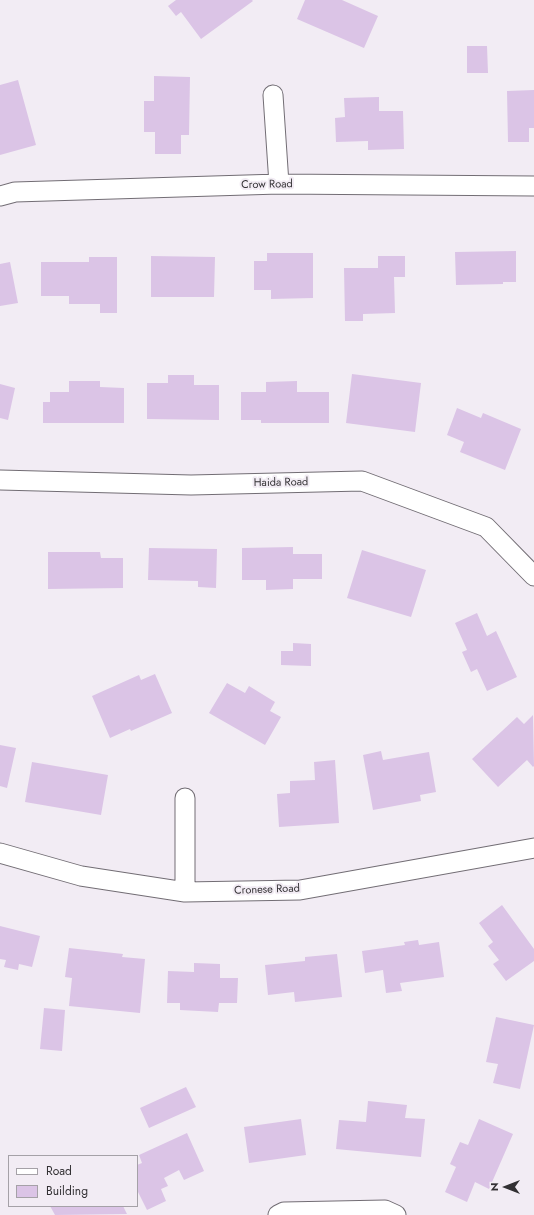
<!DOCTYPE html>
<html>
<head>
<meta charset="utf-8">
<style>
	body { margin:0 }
	#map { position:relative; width:534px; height:1215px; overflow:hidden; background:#f2ecf4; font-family:Jost,sans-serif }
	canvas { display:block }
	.legend { position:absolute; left:8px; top:1155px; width:130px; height:52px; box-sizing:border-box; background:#f2ecf4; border:1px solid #a5a1a7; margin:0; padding:5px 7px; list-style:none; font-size:12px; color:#323033 }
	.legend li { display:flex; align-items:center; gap:8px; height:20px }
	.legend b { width:20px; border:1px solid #a5a1a7 }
	.north { position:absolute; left:486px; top:1167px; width:40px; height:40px; -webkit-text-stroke:3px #f2ecf4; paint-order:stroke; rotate:270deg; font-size:11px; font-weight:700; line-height:16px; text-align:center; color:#323033 }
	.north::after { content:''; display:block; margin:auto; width:14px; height:18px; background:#323033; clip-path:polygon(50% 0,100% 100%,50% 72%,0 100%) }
</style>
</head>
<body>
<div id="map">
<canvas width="534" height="1215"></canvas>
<ul class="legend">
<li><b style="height:5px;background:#fff"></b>Road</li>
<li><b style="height:11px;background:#dbc4e6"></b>Building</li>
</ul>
<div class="north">N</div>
</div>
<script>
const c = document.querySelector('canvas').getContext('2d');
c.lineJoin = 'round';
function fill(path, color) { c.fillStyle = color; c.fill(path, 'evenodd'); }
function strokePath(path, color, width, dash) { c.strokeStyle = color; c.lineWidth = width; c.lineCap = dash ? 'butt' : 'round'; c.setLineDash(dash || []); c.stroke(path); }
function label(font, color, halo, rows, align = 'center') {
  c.font = font + ' Jost,sans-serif'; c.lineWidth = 4; c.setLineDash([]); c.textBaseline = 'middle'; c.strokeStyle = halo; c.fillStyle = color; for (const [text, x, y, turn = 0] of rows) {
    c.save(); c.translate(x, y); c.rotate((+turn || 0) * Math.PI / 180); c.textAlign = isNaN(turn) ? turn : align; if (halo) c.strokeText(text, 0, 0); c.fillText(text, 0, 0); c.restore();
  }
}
fill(new Path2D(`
	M176,0H252L253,1L201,39L181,12L176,16L168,6Z
	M305,0H342L378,16L364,48L297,19Z
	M467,46H487L488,73H467Z
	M154,76L190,77L189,135H181V154H155V132H144V101H154Z
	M18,80L36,145L0,155V85Z
	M534,90V128H529V142H508L507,91Z
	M379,97V111H403L404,149L368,150V141L336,142L335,118L345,117L344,98Z
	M516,251V282H503V284L456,285L455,252Z
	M267,253H313V298L271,299V290H254V261H267Z
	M151,256L215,257L214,297H151Z
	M378,256H405V277H394L395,313L363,314V321H345L344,268H378Z
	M89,257H117V313H100V304H69V296H41V262H89Z
	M10,262L18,303L0,306V264Z
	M352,374L421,383L415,432L346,423Z
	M168,375H194V385H219V420L147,419V383H168Z
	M69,381H100V387L124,388V423H43V402H50V392H69Z
	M297,381V392H329V423H261V420H241V392H266V382Z
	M0,384L15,388L8,420L0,418Z
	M457,408L481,418L483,413L521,429L505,470L460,452L464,442L447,435Z
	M293,547V554H322V579H293V589L266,590V580H242V548Z
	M149,548L217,549L216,588L198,587V581L148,580Z
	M362,550L426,570L411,617L347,598Z
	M48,552H100L101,558H123V588L48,589Z
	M477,613L487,636L496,631L517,677L487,691L477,669L471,672L462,652L467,650L455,623Z
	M293,643L311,644V666L281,665V651H293Z
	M155,674L172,713L131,731L130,729L110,738L92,696L139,675L141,680Z
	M227,683L245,693L249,686L275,702L270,711L281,717L265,745L209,713Z
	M533,715L534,766L533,767L527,760L498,787L472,759L517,717L524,724Z
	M0,745L16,748L7,788L0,786Z
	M381,751L383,760L429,752L436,792L420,795L421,801L373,810L363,755Z
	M335,760L339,823L279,827L277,794L290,793V781L315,780L314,762Z
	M32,762L108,775L101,815L25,802Z
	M502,905L534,949V961L506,981L493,964L499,960L488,946L493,942L479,923Z
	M0,926L40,936L32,967L19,964L18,970L4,967L6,960L0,959Z
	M418,940L419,945L439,942L444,977L400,983L402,991L386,993L383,970L365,973L362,951L405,945L404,942Z
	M69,948L123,954L122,957L145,959L140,1013L69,1006L72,978L65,977Z
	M337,954L342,997L295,1002L294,992L268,995L265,965L305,961V957Z
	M194,963L220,964V978H238L237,1003H219L218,1012L180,1010V1003H167L168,971L194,972Z
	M44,1008L65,1010L62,1051L40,1049Z
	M496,1017L534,1025L520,1089L493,1083L498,1064L486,1062Z
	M186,1087L196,1107L149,1128L140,1108Z
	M368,1101L407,1105L405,1118L425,1119L421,1157L336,1149L339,1120L366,1122Z
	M301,1119L306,1155L249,1163L244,1127Z
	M479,1119L513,1134L489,1189L475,1182L467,1202L445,1192L456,1167L450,1164L460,1142L468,1145Z
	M187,1133L204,1171L184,1180L179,1170L164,1178L168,1186L161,1189L166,1201L147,1210L137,1190V1165L142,1163L139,1155Z
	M50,1206H123L127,1214L55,1215Z`), '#dbc4e6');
const minor = new Path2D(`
	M273,95L279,184
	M0,196L15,192L279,184L534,186
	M0,480L191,485L362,481L486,527L534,576
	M0,853L81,876L185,892L300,890L534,848
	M185,892V798
	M278,1215L284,1212L385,1210L396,1215`);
strokePath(minor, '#726d74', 21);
strokePath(minor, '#fff', 19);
label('11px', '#323033', '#f2ecf4', [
	["Crow Road",267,185,-1],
	["Haida Road",281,483,-1],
	["Cronese Road",267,890,-2]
]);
</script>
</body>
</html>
